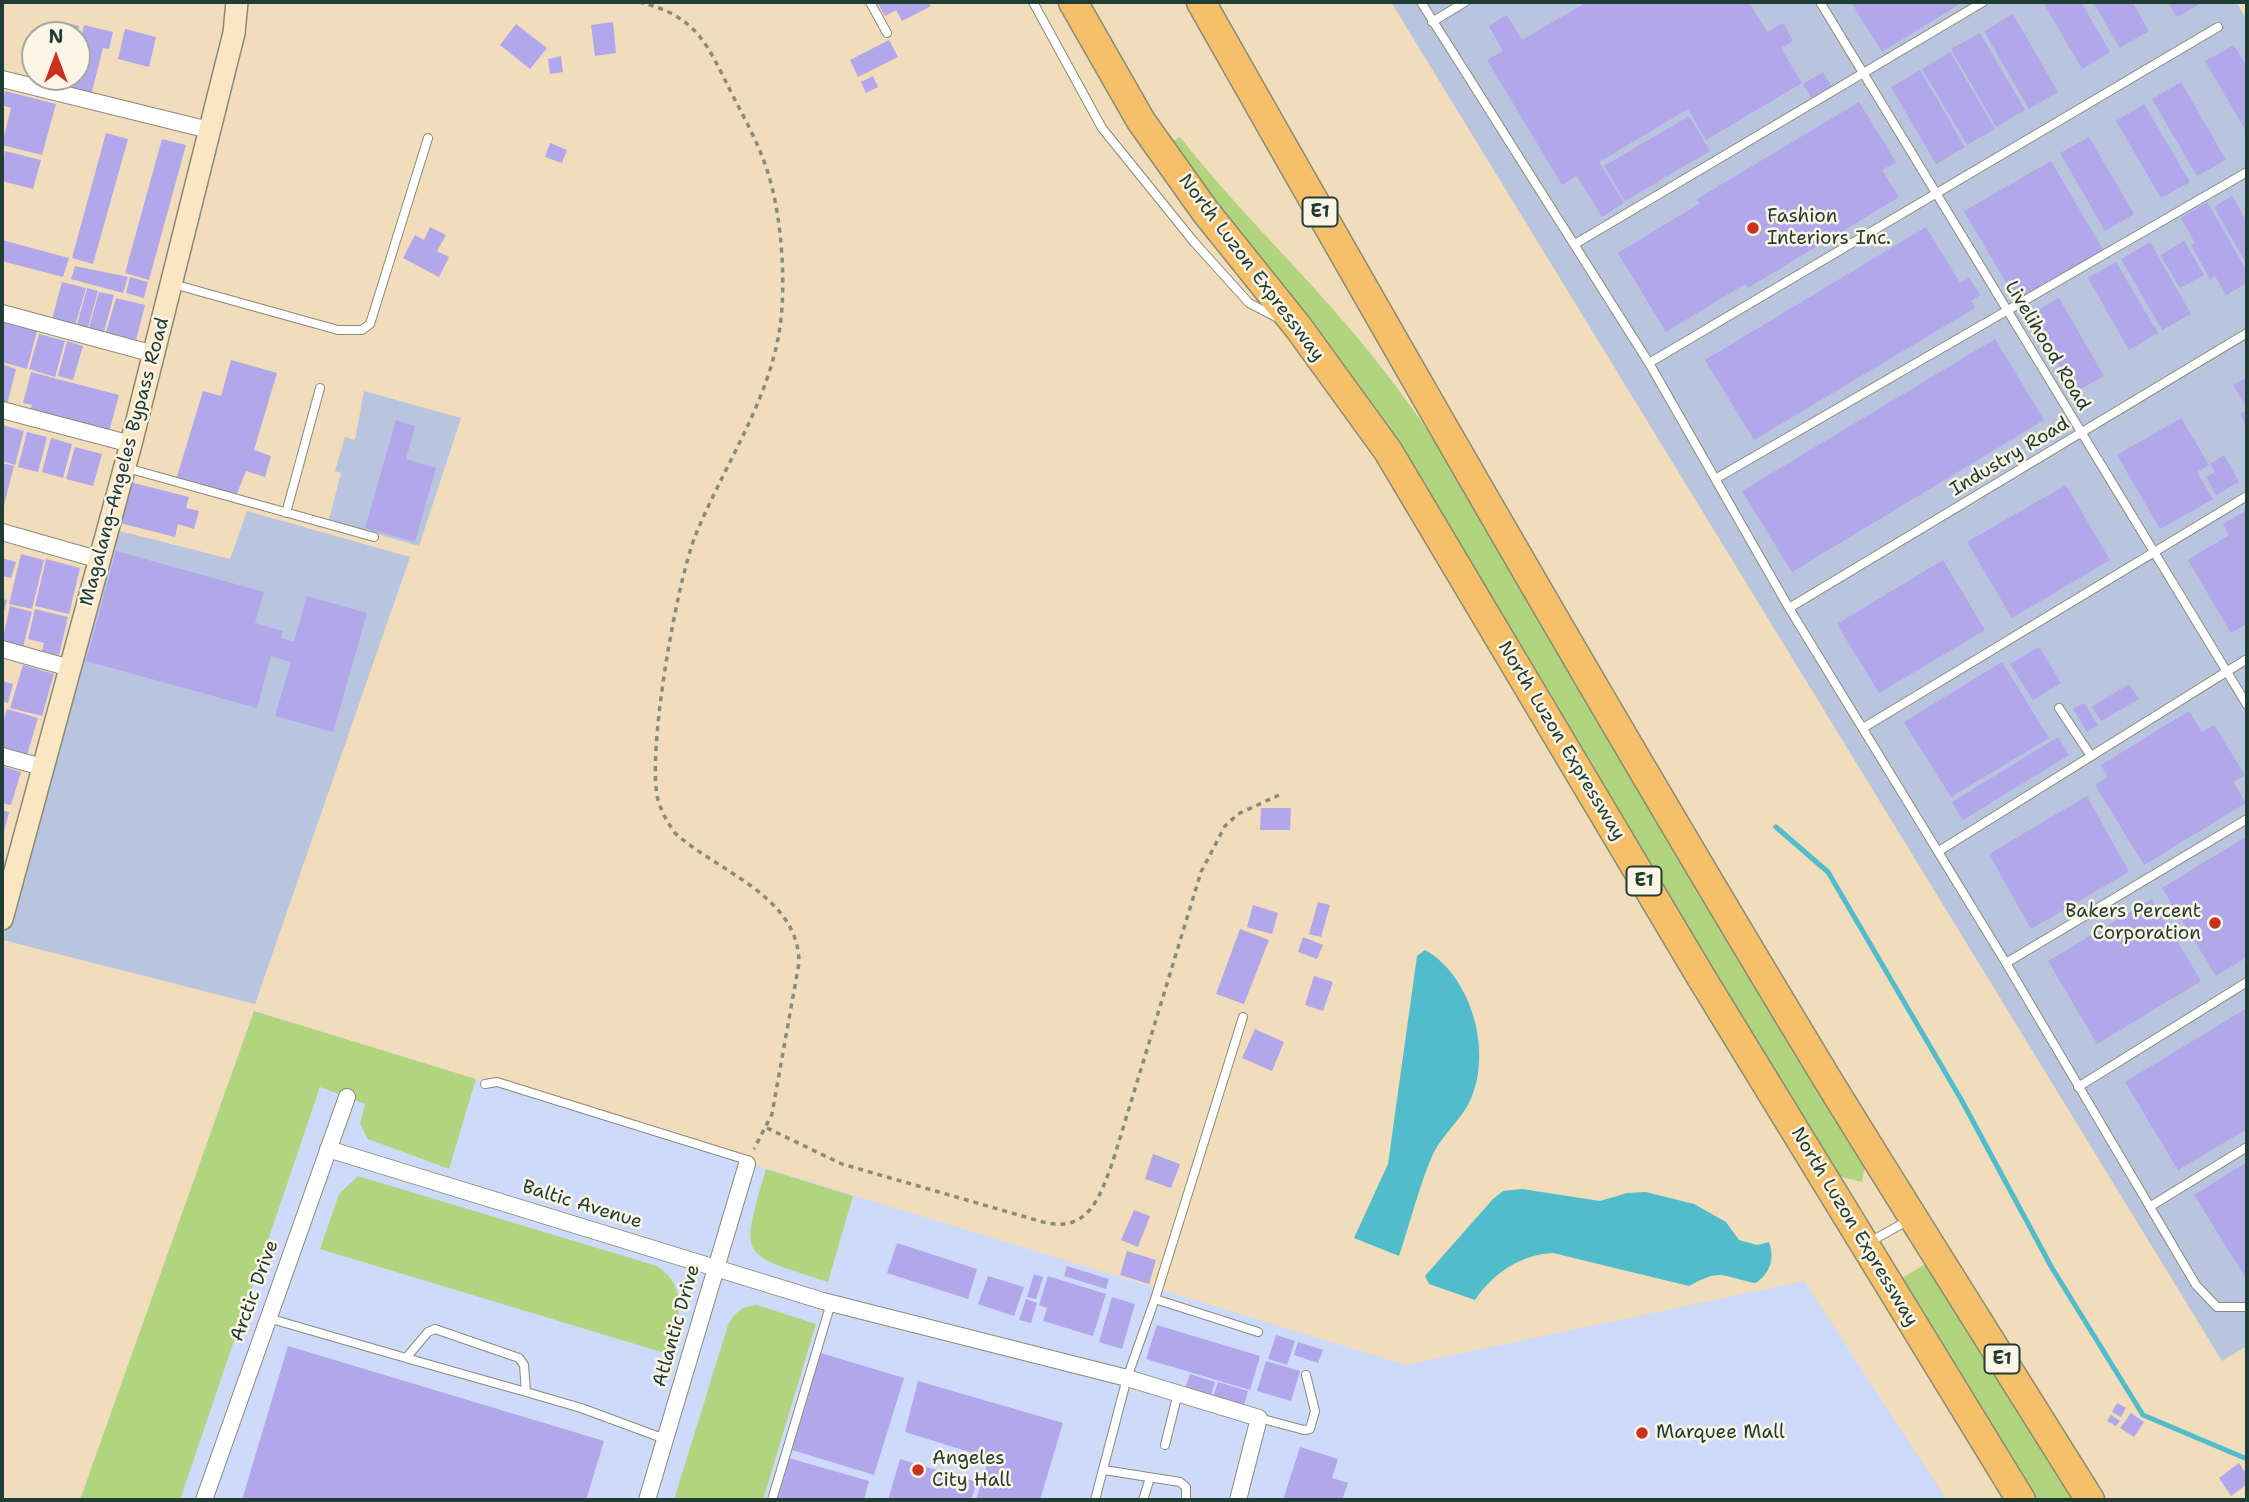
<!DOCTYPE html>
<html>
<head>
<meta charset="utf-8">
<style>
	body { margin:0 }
	#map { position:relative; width:2249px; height:1502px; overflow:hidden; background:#f1dcbb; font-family:"Shantell Sans",sans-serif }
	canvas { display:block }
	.frame { position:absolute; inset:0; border:4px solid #1f3d34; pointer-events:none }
	.north { position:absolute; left:21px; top:21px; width:70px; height:70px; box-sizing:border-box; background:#fcf5e5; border:2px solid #a4ab9e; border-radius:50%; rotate:0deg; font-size:19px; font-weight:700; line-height:28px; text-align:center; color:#1f3d34 }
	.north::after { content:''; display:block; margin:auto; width:24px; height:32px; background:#c8321e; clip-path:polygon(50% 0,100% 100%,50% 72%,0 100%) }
</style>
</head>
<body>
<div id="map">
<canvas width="2249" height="1502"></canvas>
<div class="frame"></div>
<div class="north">N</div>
</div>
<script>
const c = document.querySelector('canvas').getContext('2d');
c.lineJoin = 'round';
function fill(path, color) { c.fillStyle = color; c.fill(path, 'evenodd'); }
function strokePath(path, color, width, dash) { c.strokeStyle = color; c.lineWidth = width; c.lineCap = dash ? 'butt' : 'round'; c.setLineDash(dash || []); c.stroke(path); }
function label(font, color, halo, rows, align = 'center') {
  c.font = font + ' "Shantell Sans",sans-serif'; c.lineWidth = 5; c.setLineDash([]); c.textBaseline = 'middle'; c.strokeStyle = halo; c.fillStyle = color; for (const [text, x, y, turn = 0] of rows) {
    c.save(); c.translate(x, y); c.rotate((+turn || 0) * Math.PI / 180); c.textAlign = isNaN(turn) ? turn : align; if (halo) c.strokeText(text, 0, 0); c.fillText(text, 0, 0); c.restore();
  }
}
fill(new Path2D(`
	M254,1011L1406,1365L1804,1281L1947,1500H80Z`), '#cedafa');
fill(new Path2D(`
	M1391,2H2236L2247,20V1346L2222,1361Z
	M364,391L461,418L419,546L329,520L341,473L335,471L345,437L355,440Z
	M247,511L410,557L255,1004L3,940L116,530L230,559Z`), '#b9c4de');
fill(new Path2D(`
	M1180,137C1233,205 1295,264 1351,330C1386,371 1417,414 1447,459L1866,1159L1862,1182L1836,1176L1609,803L1168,144Z
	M254,1011L476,1079L449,1169L368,1139L360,1124L365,1104L320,1087L180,1500H80Z
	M766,1169L853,1196L828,1282C740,1253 739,1261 766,1169Z
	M358,1176L657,1266C691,1289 678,1321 668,1354L320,1249L339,1194Z
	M1926,1264L2077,1500H2038L1900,1279Z
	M757,1305L816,1324L763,1500H674L728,1325C735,1312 742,1306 757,1305Z`), '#b1d57f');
fill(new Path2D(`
	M1425,950C1472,976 1493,1053 1470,1101C1461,1120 1442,1135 1433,1154C1419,1186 1410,1223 1399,1256L1354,1238L1388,1164L1417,956Z
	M1522,1189L1600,1201L1627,1193L1646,1192L1694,1204L1726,1222L1739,1240L1757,1245L1769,1242C1775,1259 1770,1273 1756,1283C1721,1277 1723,1267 1689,1286L1553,1253C1522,1254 1493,1273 1475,1300L1429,1284L1425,1276L1493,1199L1503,1191Z`), '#51bdcc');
strokePath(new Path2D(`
	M1776,827L1828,872L1962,1101L2052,1268L2143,1415L2247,1459`), '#51bdcc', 5);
fill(new Path2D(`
	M877,2H928L931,6L902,21L896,10L885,16Z
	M1587,2H1749L1767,32L1783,23L1793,41L1781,48L1802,83L1706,140L1688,109L1599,162L1624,203L1602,217L1577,176L1562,185L1487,60L1503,51L1489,26L1507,15L1522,40Z
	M1851,2H1963L1882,52Z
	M2043,2H2081L2110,52L2082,69Z
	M2093,2H2132L2149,31L2120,48Z
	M2168,2H2203L2177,17Z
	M2013,14L2058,92L2029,109L1984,31Z
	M613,22L616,53L595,56L591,25Z
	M67,23L79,26L77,35H64Z
	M516,24L547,48L530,69L500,45Z
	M84,25L113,32L109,49L103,48L91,95L69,90L72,77H77V55Z
	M125,29L156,37L149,67L118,59Z
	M1980,33L2025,110L1996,127L1951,49Z
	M889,40L898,57L858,77L850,60Z
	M2234,45L2247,67V133L2205,61Z
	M1950,52L1995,129L1967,145L1922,69Z
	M561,56L563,72L550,74L548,59Z
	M1920,70L1965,147L1936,164L1891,87Z
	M1823,72L1831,86L1811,98L1803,84Z
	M873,76L878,87L866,93L861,82Z
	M2181,82L2226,160L2197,176L2152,99Z
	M5,91L56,104L42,155L2,145L11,108L2,105Z
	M1859,102L1896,162L1882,170L1899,197L1748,288L1745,284L1666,332L1618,253L1700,203L1697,199Z
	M2144,104L2190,182L2161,198L2116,121Z
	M1689,116L1710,151L1625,201L1604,166Z
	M106,133L128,139L93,264L72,258Z
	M2089,137L2134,214L2105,231L2060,153Z
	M162,139L186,145L149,280L125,273Z
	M550,143L567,150L562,163L545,157Z
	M5,151L41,160L33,189L2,181Z
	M2051,161L2105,253L2018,303L1964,211Z
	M2232,196L2247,222V265L2214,207Z
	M2207,202L2247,271V283L2226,295L2215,276L2210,279L2191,245L2195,243L2181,218Z
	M430,227L446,235L437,251L449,257L439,277L403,258L415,235L424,240Z
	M1926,227L1960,283L1969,278L1980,295L1971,301L1975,308L1754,440L1705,360Z
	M2,240L69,258L63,277L2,261Z
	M2184,241L2204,275L2180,288L2160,255Z
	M2150,242L2191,314L2162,330L2121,259Z
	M2116,262L2158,333L2129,350L2088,278Z
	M75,266L128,277L123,293L71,279Z
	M130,277L148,282L144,298L126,293Z
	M62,282L86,288L75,326L52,319Z
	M87,288L98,291L88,328L77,325Z
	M99,292L114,295L104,332L89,328Z
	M116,298L145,305L136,340L106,332Z
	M2059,298L2104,376L2075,392L2029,315Z
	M2,322L37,331L27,369L2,362Z
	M39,334L65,341L55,377L29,369Z
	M1995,339L2044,420L1792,572L1742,491Z
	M67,341L83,346L73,380L58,376Z
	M231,360L277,373L254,450L271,456L265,477L246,471L236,496L176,480L203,391L221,396Z
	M2,364L16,369L7,405L2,404Z
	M31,372L119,395L109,432L30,411L32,405L23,403Z
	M2247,377V409L2233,385Z
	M2247,410V426L2240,414Z
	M2181,418L2209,465L2197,472L2213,499L2160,529L2117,455Z
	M396,420L415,426L406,459L436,468L415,542L365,528Z
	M2,425L24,431L15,465L2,461Z
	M27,432L47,437L38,472L18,467Z
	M51,438L72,444L63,478L42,472Z
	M75,447L102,454L93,486L66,479Z
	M2224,455L2239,482L2216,495L2206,477L2215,472L2210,464Z
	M2,463L14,466L3,509H2Z
	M126,481L189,497L186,508L199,511L194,529L178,524L175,537L116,522Z
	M2066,485L2110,560L2012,618L1967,542Z
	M2247,510V624L2231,633L2188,560L2229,535L2223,524Z
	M116,551L264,592L255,623L283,631L281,638L294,642L307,596L367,613L333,732L275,716L291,662L271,656L257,708L86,661Z
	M21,554L44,560L32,609L9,604Z
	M2,558L16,562L11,578L2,576Z
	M46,559L80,568L69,614L35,606Z
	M1943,560L1985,630L1879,693L1837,624Z
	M2,599L7,600L3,615H2Z
	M10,606L32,612L23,647L2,642Z
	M35,609L68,617L59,655L42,651L44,643L28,639Z
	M2039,647L2061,683L2033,700L2010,664Z
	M2002,662L2049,738L1951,797L1904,722Z
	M23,665L54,674L42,716L10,708Z
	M2,681L13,684L8,703L2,701Z
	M2129,684L2139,699L2101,721L2092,707Z
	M2084,703L2098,725L2087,732L2073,709Z
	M7,709L38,718L27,755L2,747V725Z
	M2189,711L2202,732L2214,725L2245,775L2233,782L2246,803L2144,865L2095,785L2108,777L2101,765Z
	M2058,737L2069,755L1963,820L1952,802Z
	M2,766L21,772L11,805L2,803Z
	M2087,796L2129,872L2031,929L1989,854Z
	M1261,808H1291L1290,830H1260Z
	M2,810L9,812L3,835H2Z
	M2247,836V957L2216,976L2162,888Z
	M2152,899L2201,981L2097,1044L2048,961Z
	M1318,902L1330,905L1321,937L1309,934Z
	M1253,905L1278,913L1272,934L1247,927Z
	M1240,929L1269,940L1244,1004L1216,994Z
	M1303,937L1323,945L1317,959L1298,952Z
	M1314,976L1333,982L1323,1011L1305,1005Z
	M2247,1008V1129L2178,1170L2125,1082Z
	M1255,1029L1284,1042L1272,1071L1242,1058Z
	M1153,1154L1180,1164L1171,1188L1145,1179Z
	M2247,1162V1280L2194,1195Z
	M1134,1210L1150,1216L1138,1247L1121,1240Z
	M897,1243L977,1269L968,1299L887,1273Z
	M1127,1251L1156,1260L1149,1284L1120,1275Z
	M1067,1266L1109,1279L1106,1289L1064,1276Z
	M1034,1274L1043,1277L1036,1299L1027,1297Z
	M988,1276L1024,1287L1014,1316L978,1304Z
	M1048,1276L1106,1294L1093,1336L1043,1321L1047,1308L1039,1305Z
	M1112,1297L1135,1304L1122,1349L1099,1342Z
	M1026,1299L1037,1303L1031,1323L1019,1320Z
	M1157,1325L1260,1356L1250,1390L1146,1359Z
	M1276,1335L1295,1341L1287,1365L1268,1359Z
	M1298,1342L1323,1350L1318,1363L1294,1355Z
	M288,1346L604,1441L586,1500H242Z
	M821,1353L904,1378L874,1475L792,1450Z
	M1266,1361L1300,1371L1291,1401L1257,1391Z
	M1190,1374L1215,1382L1211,1396L1185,1389Z
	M918,1381L1063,1423L1040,1500H976L989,1458L905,1432Z
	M1218,1382L1248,1391L1244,1406L1213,1397Z
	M2117,1403L2126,1408L2121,1417L2112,1412Z
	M2131,1413L2144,1422L2134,1437L2120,1428Z
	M2111,1415L2120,1421L2116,1426L2107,1421Z
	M1300,1447L1338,1459L1332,1478L1348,1483L1342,1500H1283Z
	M789,1458L869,1481L864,1500H777Z
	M900,1459L977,1482L971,1500H888Z
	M2239,1463L2247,1475V1484L2231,1496L2219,1478Z`), '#b3a7ec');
const lane = new Path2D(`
	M870,2L887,33
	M1033,2L1102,128L1194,242L1249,303L1276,317
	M1421,2L1649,363L1789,608L2006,963L2196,1285L2217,1307H2247
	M1820,2L2247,705
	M1432,22L1465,2
	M1575,244L1983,2
	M173,284L338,330H362L370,324L428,138
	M1649,363L2218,27
	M127,468L374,537
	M1717,478L2247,172
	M286,513L320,388
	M1789,608L2247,333
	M2059,708L2091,756
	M1863,728L2247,496
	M1939,851L2247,659
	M2006,963L2247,819
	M485,1084L497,1082L747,1160
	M2078,1087L2247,982
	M2151,1206L2247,1147
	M1868,1243L1909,1220
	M1155,1299L1258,1332
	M268,1318L406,1358L428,1332L435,1329L519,1358L524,1365L526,1392L581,1408L665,1439
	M406,1358L526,1392
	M1259,1418L1304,1430L1310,1429L1315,1411L1306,1375
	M1165,1445L1178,1393
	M1104,1470L1180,1482L1186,1487V1500
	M772,1500L831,1303
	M1095,1500L1127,1378L1155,1299L1243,1017
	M1143,1500L1150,1478`);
const street = new Path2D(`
	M2,79L209,130
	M2,313L154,354
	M2,410L131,444
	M2,532L100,560
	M2,649L70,668
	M2,756L42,767
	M328,1149L823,1301L1127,1378L1259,1418L1238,1500
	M204,1500L347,1097
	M647,1500L747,1164`);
const secondary = new Path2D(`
	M2,919L131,444L234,33L237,2`);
const highway = new Path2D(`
	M1073,2L1141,121L1205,211L1298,327L1388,451L1701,977L2021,1500
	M1201,2C1405,362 1611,722 1826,1077C1913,1219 2002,1359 2090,1500`);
strokePath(lane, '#888c78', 10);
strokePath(street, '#888c78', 18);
strokePath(secondary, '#888c78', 24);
strokePath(highway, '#888c78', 31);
strokePath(new Path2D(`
	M639,2C699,16 708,47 734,98C746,121 759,145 767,170C782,214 787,288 779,333C767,404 723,468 696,534C677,580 646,754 658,800C662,813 668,823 675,833C718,872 799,896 799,963L772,1114L754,1149
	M767,1128L842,1164L1043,1222C1089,1234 1100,1196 1113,1161L1201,872L1225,826L1238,814L1279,795`), '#888c78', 3.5, [5, 5]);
strokePath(lane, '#fff', 8);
strokePath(street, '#fff', 16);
strokePath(secondary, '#fbe6c4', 21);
strokePath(highway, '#f6c06b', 28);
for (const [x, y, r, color] of [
	[1753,228,7,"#c8321e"],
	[2215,923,7,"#c8321e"],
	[1642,1433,7,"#c8321e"],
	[918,1470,7,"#c8321e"]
]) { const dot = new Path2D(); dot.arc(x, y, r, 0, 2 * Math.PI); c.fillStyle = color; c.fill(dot); strokePath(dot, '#fcf5e5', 2.5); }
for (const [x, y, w] of [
	[1320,212,35],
	[1644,881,35],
	[2002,1359,35]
]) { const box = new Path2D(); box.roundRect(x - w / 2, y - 14.5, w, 29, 5); c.fillStyle = '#fcf5e5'; c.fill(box); strokePath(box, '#1f3d34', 2); }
label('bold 18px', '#1f3d34', null, [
	["E1",1320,212],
	["E1",1644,881],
	["E1",2002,1359]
]);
label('19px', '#1f3d34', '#fcf5e5', [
	["Fashion",1767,217],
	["Interiors Inc.",1767,239],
	["Bakers Percent",2201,912,"right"],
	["Corporation",2201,934,"right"],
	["Marquee Mall",1656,1433],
	["Angeles",932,1459],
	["City Hall",932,1481]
], 'left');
label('19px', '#1f3d34', '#fcf5e5', [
	["North Luzon Expressway",1251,268,53],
	["Livelihood Road",2047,346,59],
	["Industry Road",2010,457,-31],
	["Magalang-Angeles Bypass Road",125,462,-75],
	["North Luzon Expressway",1561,741,59],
	["Baltic Avenue",582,1205,17],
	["North Luzon Expressway",1854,1227,59],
	["Arctic Drive",255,1291,-70],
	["Atlantic Drive",677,1326,-74]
]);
</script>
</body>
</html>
